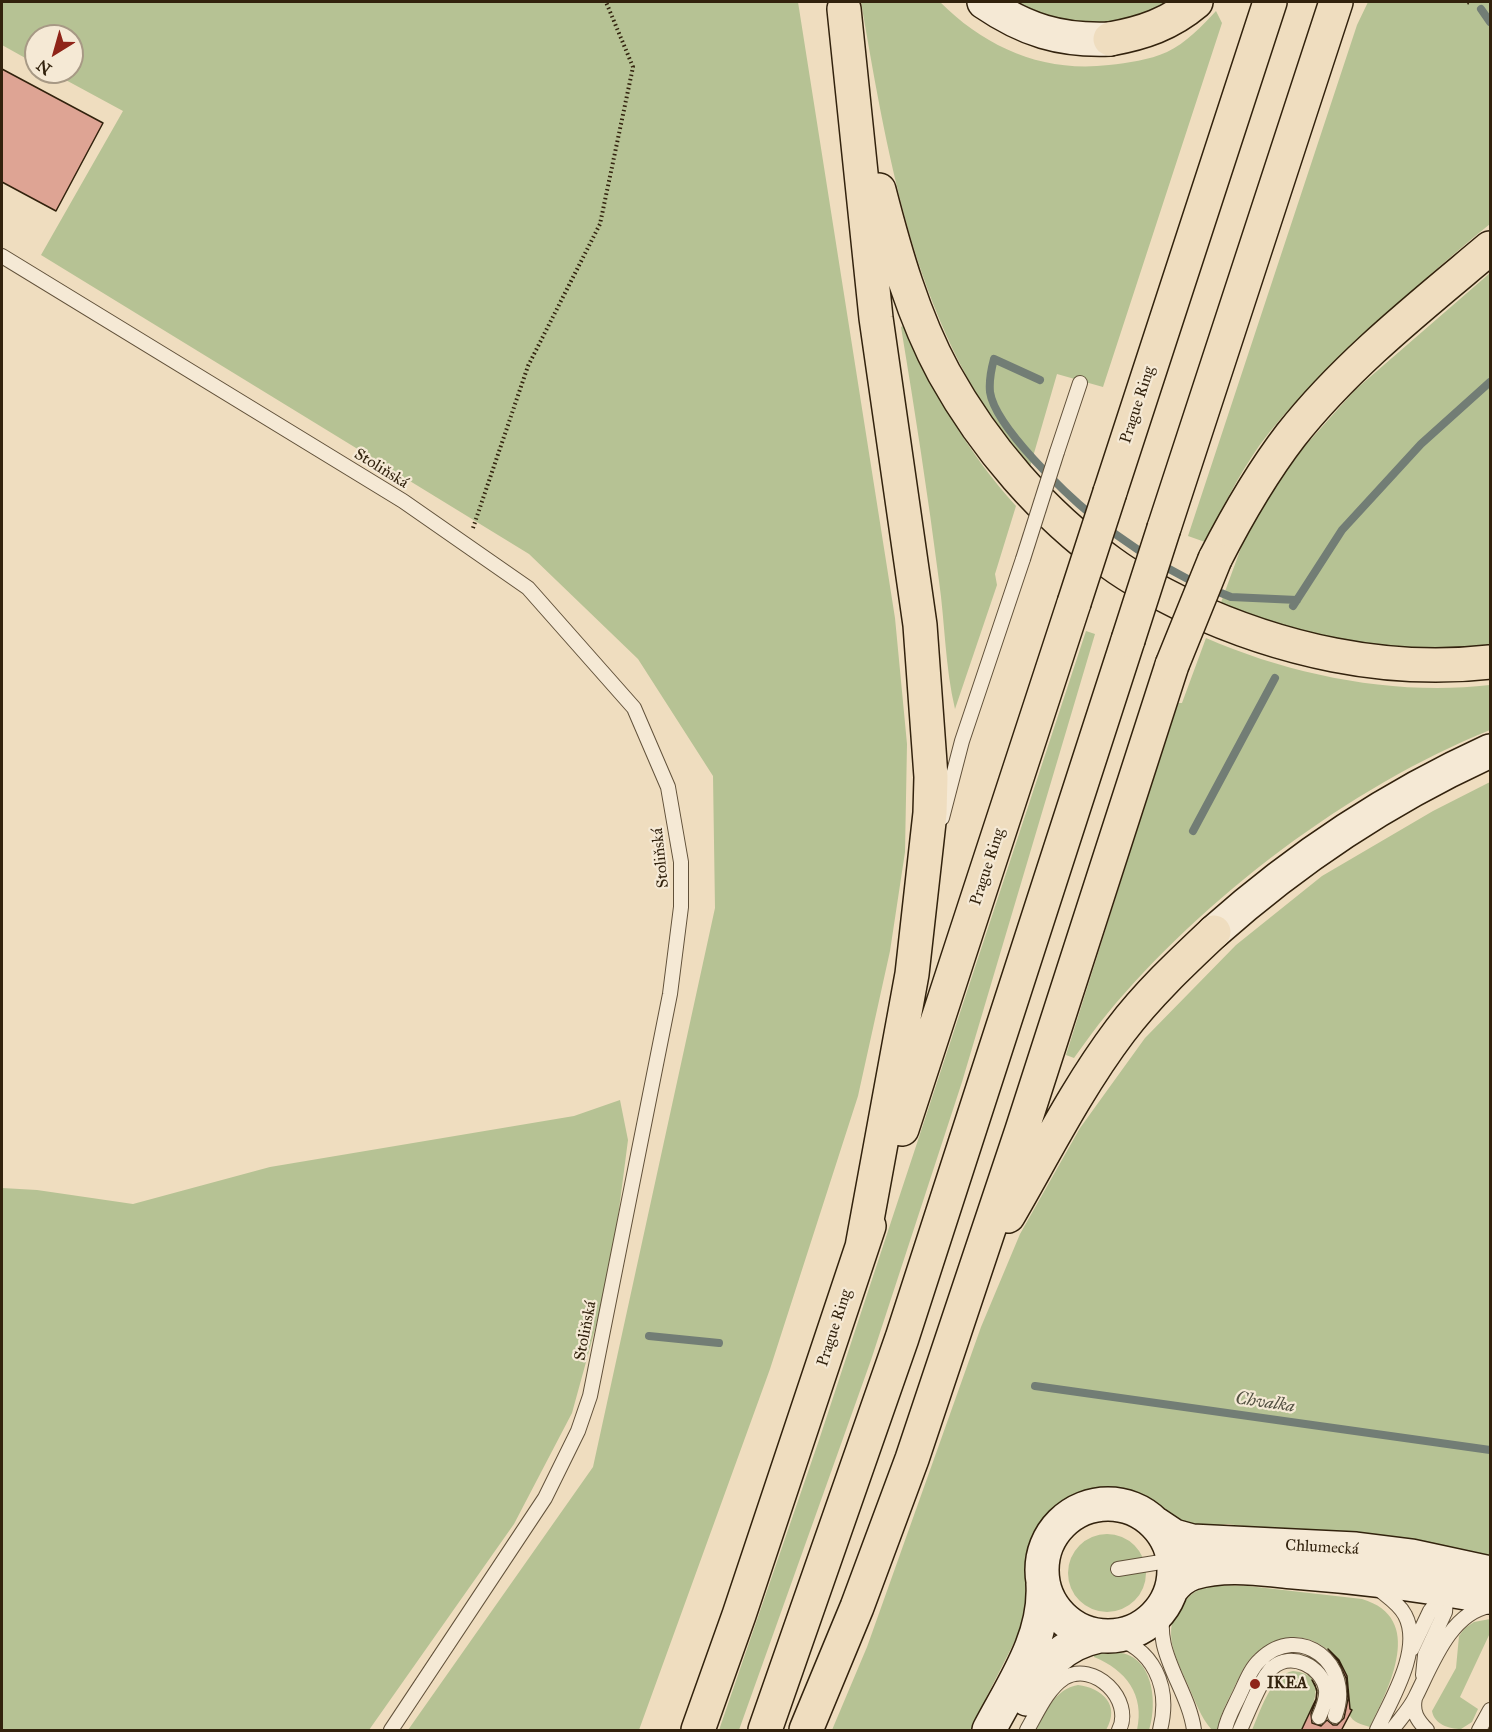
<!DOCTYPE html>
<html>
<head>
<meta charset="utf-8">
<style>
	body { margin:0 }
	#map { position:relative; width:1492px; height:1732px; overflow:hidden; background:#efddbf; font-family:"IM FELL Great Primer",serif }
	canvas { display:block }
	.frame { position:absolute; inset:0; border:3px solid #32220d; pointer-events:none }
	.north { position:absolute; left:24px; top:24px; width:60px; height:60px; box-sizing:border-box; background:#f5e9d5; border:2px solid #a79985; border-radius:50%; rotate:217deg; font-size:16px; font-weight:700; line-height:24px; text-align:center; color:#32220d }
	.north::after { content:''; display:block; margin:auto; width:21px; height:27px; background:#8f2418; clip-path:polygon(50% 0,100% 100%,50% 72%,0 100%) }
</style>
</head>
<body>
<div id="map">
<canvas width="1492" height="1732"></canvas>
<div class="frame"></div>
<div class="north">N</div>
</div>
<script>
const c = document.querySelector('canvas').getContext('2d');
c.lineJoin = 'round';
function fill(path, color) { c.fillStyle = color; c.fill(path, 'evenodd'); }
function strokePath(path, color, width, dash) { c.strokeStyle = color; c.lineWidth = width; c.lineCap = dash ? 'butt' : 'round'; c.setLineDash(dash || []); c.stroke(path); }
function label(font, color, halo, rows, align = 'center') {
  c.font = font + ' "IM FELL Great Primer",serif'; c.lineWidth = 4.5; c.setLineDash([]); c.textBaseline = 'middle'; c.strokeStyle = halo; c.fillStyle = color; for (const [text, x, y, turn = 0] of rows) {
    c.save(); c.translate(x, y); c.rotate((+turn || 0) * Math.PI / 180); c.textAlign = isNaN(turn) ? turn : align; if (halo) c.strokeText(text, 0, 0); c.fillText(text, 0, 0); c.restore();
  }
}
fill(new Path2D(`
	M2,2H798L895,618L907,744L905,852L890,951L858,1096L770,1369L639,1730H408L593,1467L715,908L713,776L638,659L529,554L41,255L123,111L51,72H72V36H36V64L2,45Z
	M861,2H940C986,48 1044,73 1109,65C1128,63 1149,60 1167,52C1186,43 1202,26 1216,11L1222,23L1103,387L1057,374L1030,467C917,339 889,164 861,2Z
	M1003,2H1175L1128,23L1066,25Z
	M1368,2H1490V224C1444,261 1400,302 1356,343C1322,375 1287,407 1259,446C1238,476 1222,509 1205,542L1188,536L1357,25Z
	M1490,273V645C1433,652 1369,650 1312,635C1281,628 1251,615 1220,605L1245,537L1281,478L1304,447L1355,390Z
	M903,326C934,392 967,452 1016,506L995,574L997,585L955,709C945,667 945,623 939,581C928,496 915,411 901,327Z
	M1086,631L1095,634L962,1082L871,1360L739,1730H719L819,1440Z
	M1206,638C1293,676 1396,696 1490,685V730C1349,787 1204,897 1107,1014C1095,1028 1085,1043 1074,1058L1066,1055L1177,703H1182Z
	M1490,782V1560L1228,1524C1215,1525 1199,1528 1187,1525C1168,1519 1156,1505 1139,1497C1093,1476 1039,1506 1028,1554C1022,1575 1031,1596 1027,1617L986,1698L973,1730H832L867,1647L981,1327L1020,1234L1080,1128L1145,1038L1236,945L1322,876L1433,811Z
	M620,1100L628,1140L611,1271L572,1413L514,1524L369,1730H2V1188L37,1190L133,1204L270,1167L574,1116Z
	M1068 1573a39 39 0 1 1 78 0a39 39 0 1 1-78 0Z
	M1213,1585L1248,1586L1362,1599C1426,1618 1389,1687 1370,1727C1361,1724 1353,1723 1349,1714L1352,1710L1349,1707C1356,1653 1299,1614 1256,1653C1244,1663 1239,1678 1232,1692C1226,1704 1219,1717 1218,1730H1212C1201,1718 1195,1701 1188,1685C1176,1658 1160,1630 1182,1604C1191,1593 1199,1588 1213,1585Z
	M1490,1619V1633L1460,1697L1478,1709L1472,1722L1461,1729C1449,1729 1434,1724 1432,1711L1456,1668L1459,1636L1465,1628L1474,1622Z
	M1106,1652C1116,1652 1125,1652 1134,1658C1155,1672 1156,1709 1149,1730H1137C1145,1695 1126,1670 1094,1657L1093,1653Z
	M1293,1671C1332,1675 1311,1710 1301,1730H1252C1260,1712 1271,1675 1293,1671Z
	M1078,1685C1102,1688 1121,1705 1106,1730H1036C1046,1711 1055,1689 1078,1685Z`), '#b6c294');
strokePath(new Path2D(`
	M1481,9L1490,22
	M1040,380L994,359C991,370 989,381 990,392C995,427 1067,495 1094,517
	M1108,529L1147,556
	M1160,564L1197,584
	M1211,589L1231,597L1297,600
	M1293,606L1342,530L1421,444L1490,382
	M1193,831L1275,678
	M649,1336L719,1343
	M1035,1386L1490,1450`), '#727d75', 8);
const building = new Path2D(`
	M2,69L103,123L56,211L2,182Z
	M1328,1649L1339,1660L1347,1676L1350,1709L1352,1710L1341,1731H1301L1316,1699L1317,1690L1312,1680L1315,1685L1317,1692V1693L1316,1701L1311,1714L1312,1723L1321,1726L1327,1720L1333,1725H1337L1344,1718L1348,1699L1346,1678L1338,1661Z`);
fill(building, '#dea494');
strokePath(building, '#32220d', 1.5);
const service = new Path2D(`
	M2,256L403,501L528,588L634,708L668,787L681,862V907L670,994L590,1396L578,1431L545,1498L391,1730
	M1057,452L1080,383
	M942,818L962,741L1023,559
	M1118,1569L1173,1560
	M1375,1586C1385,1595 1399,1603 1405,1615C1423,1649 1391,1700 1377,1730
	M1166,1603C1149,1649 1188,1686 1194,1730
	M1109,1636C1154,1647 1171,1687 1160,1730
	M1412,1649L1430,1611L1446,1590
	M1423,1675L1425,1655L1445,1612L1447,1588
	M1415,1698C1412,1712 1417,1720 1427,1730
	M1027,1730C1037,1713 1047,1689 1064,1678C1094,1660 1134,1700 1119,1730
	M1225,1730C1227,1718 1234,1707 1239,1696C1245,1684 1250,1669 1260,1660C1299,1621 1355,1664 1335,1716
	M1240,1730C1247,1715 1261,1678 1272,1668C1291,1651 1322,1666 1326,1690C1327,1699 1323,1708 1319,1717
	M1392,1730C1400,1719 1410,1709 1416,1696C1432,1664 1451,1612 1490,1606
	M1479,1730L1490,1710`);
const secondary = new Path2D(`
	M984,2C1025,30 1060,41 1110,39
	M1214,932C1297,858 1389,797 1490,751
	M1042 1570a66 66 0 1 1 132 0a66 66 0 1 1-132 0Z
	M1156,1524L1174,1536L1192,1541L1356,1549L1412,1556L1490,1573
	M1171,1590C1177,1582 1184,1576 1193,1573C1225,1563 1261,1569 1294,1572C1360,1577 1425,1585 1490,1597
	M1027,1699C1044,1666 1061,1644 1099,1636
	M989,1730C1013,1684 1046,1638 1043,1584`);
const motorway = new Path2D(`
	M844,9L876,318L920,625L931,777L930,813L912,974L862,1247
	M1110,39C1143,33 1170,24 1196,2
	M879,190C895,252 913,316 944,373C985,447 1043,514 1111,563C1134,580 1160,593 1186,606C1280,650 1386,674 1490,662
	M1110,492L1270,2
	M1164,528L1336,2
	M1215,559C1237,516 1261,474 1291,435C1347,364 1421,306 1490,248
	M902,1129L1074,603
	M1008,1216C1044,1154 1077,1088 1120,1031C1147,995 1181,963 1214,932
	M698,1730L739,1615L869,1226
	M765,1730L902,1338L1128,640
	M806,1730L857,1607L912,1459L1022,1130L1172,665`);
strokePath(service, '#61513a', 16);
strokePath(secondary, '#32220d', 36);
strokePath(motorway, '#32220d', 36);
strokePath(new Path2D(`
	M1467,3L1469,2
	M473,528L528,366L600,224L633,67L606,2`), '#32220d', 4, [1.5, 3]);
strokePath(service, '#f5e9d5', 14);
strokePath(secondary, '#f5e9d5', 33);
strokePath(motorway, '#efddbf', 33);
const serviceBridge = new Path2D(`
	M1023,559L1057,452`);
const motorwayBridge = new Path2D(`
	M1074,603L1110,492
	M1128,640L1164,528
	M1172,665L1215,559`);
strokePath(serviceBridge, '#61513a', 16, []);
strokePath(motorwayBridge, '#32220d', 36, []);
strokePath(serviceBridge, '#f5e9d5', 14);
strokePath(motorwayBridge, '#efddbf', 33);
for (const [x, y, r, color] of [
	[1255,1684,6,"#8f2418"]
]) { const dot = new Path2D(); dot.arc(x, y, r, 0, 2 * Math.PI); c.fillStyle = color; c.fill(dot); strokePath(dot, '#f5e9d5', 2); }
label('16px', '#32220d', '#f5e9d5', [
	["Prague Ring",1138,405,-72],
	["Stoliňská",381,469,32],
	["Stoliňská",661,858,-96],
	["Prague Ring",988,867,-72],
	["Prague Ring",835,1328,-72],
	["Stoliňská",586,1331,-79],
	["Chlumecká",1322,1548,3]
]);
label('bold 16px', '#32220d', '#f5e9d5', [
	["IKEA",1267,1684]
], 'left');
label('italic 18px', '#525041', '#f5e9d5', [
	["Chvalka",1265,1403,8]
]);
</script>
</body>
</html>
